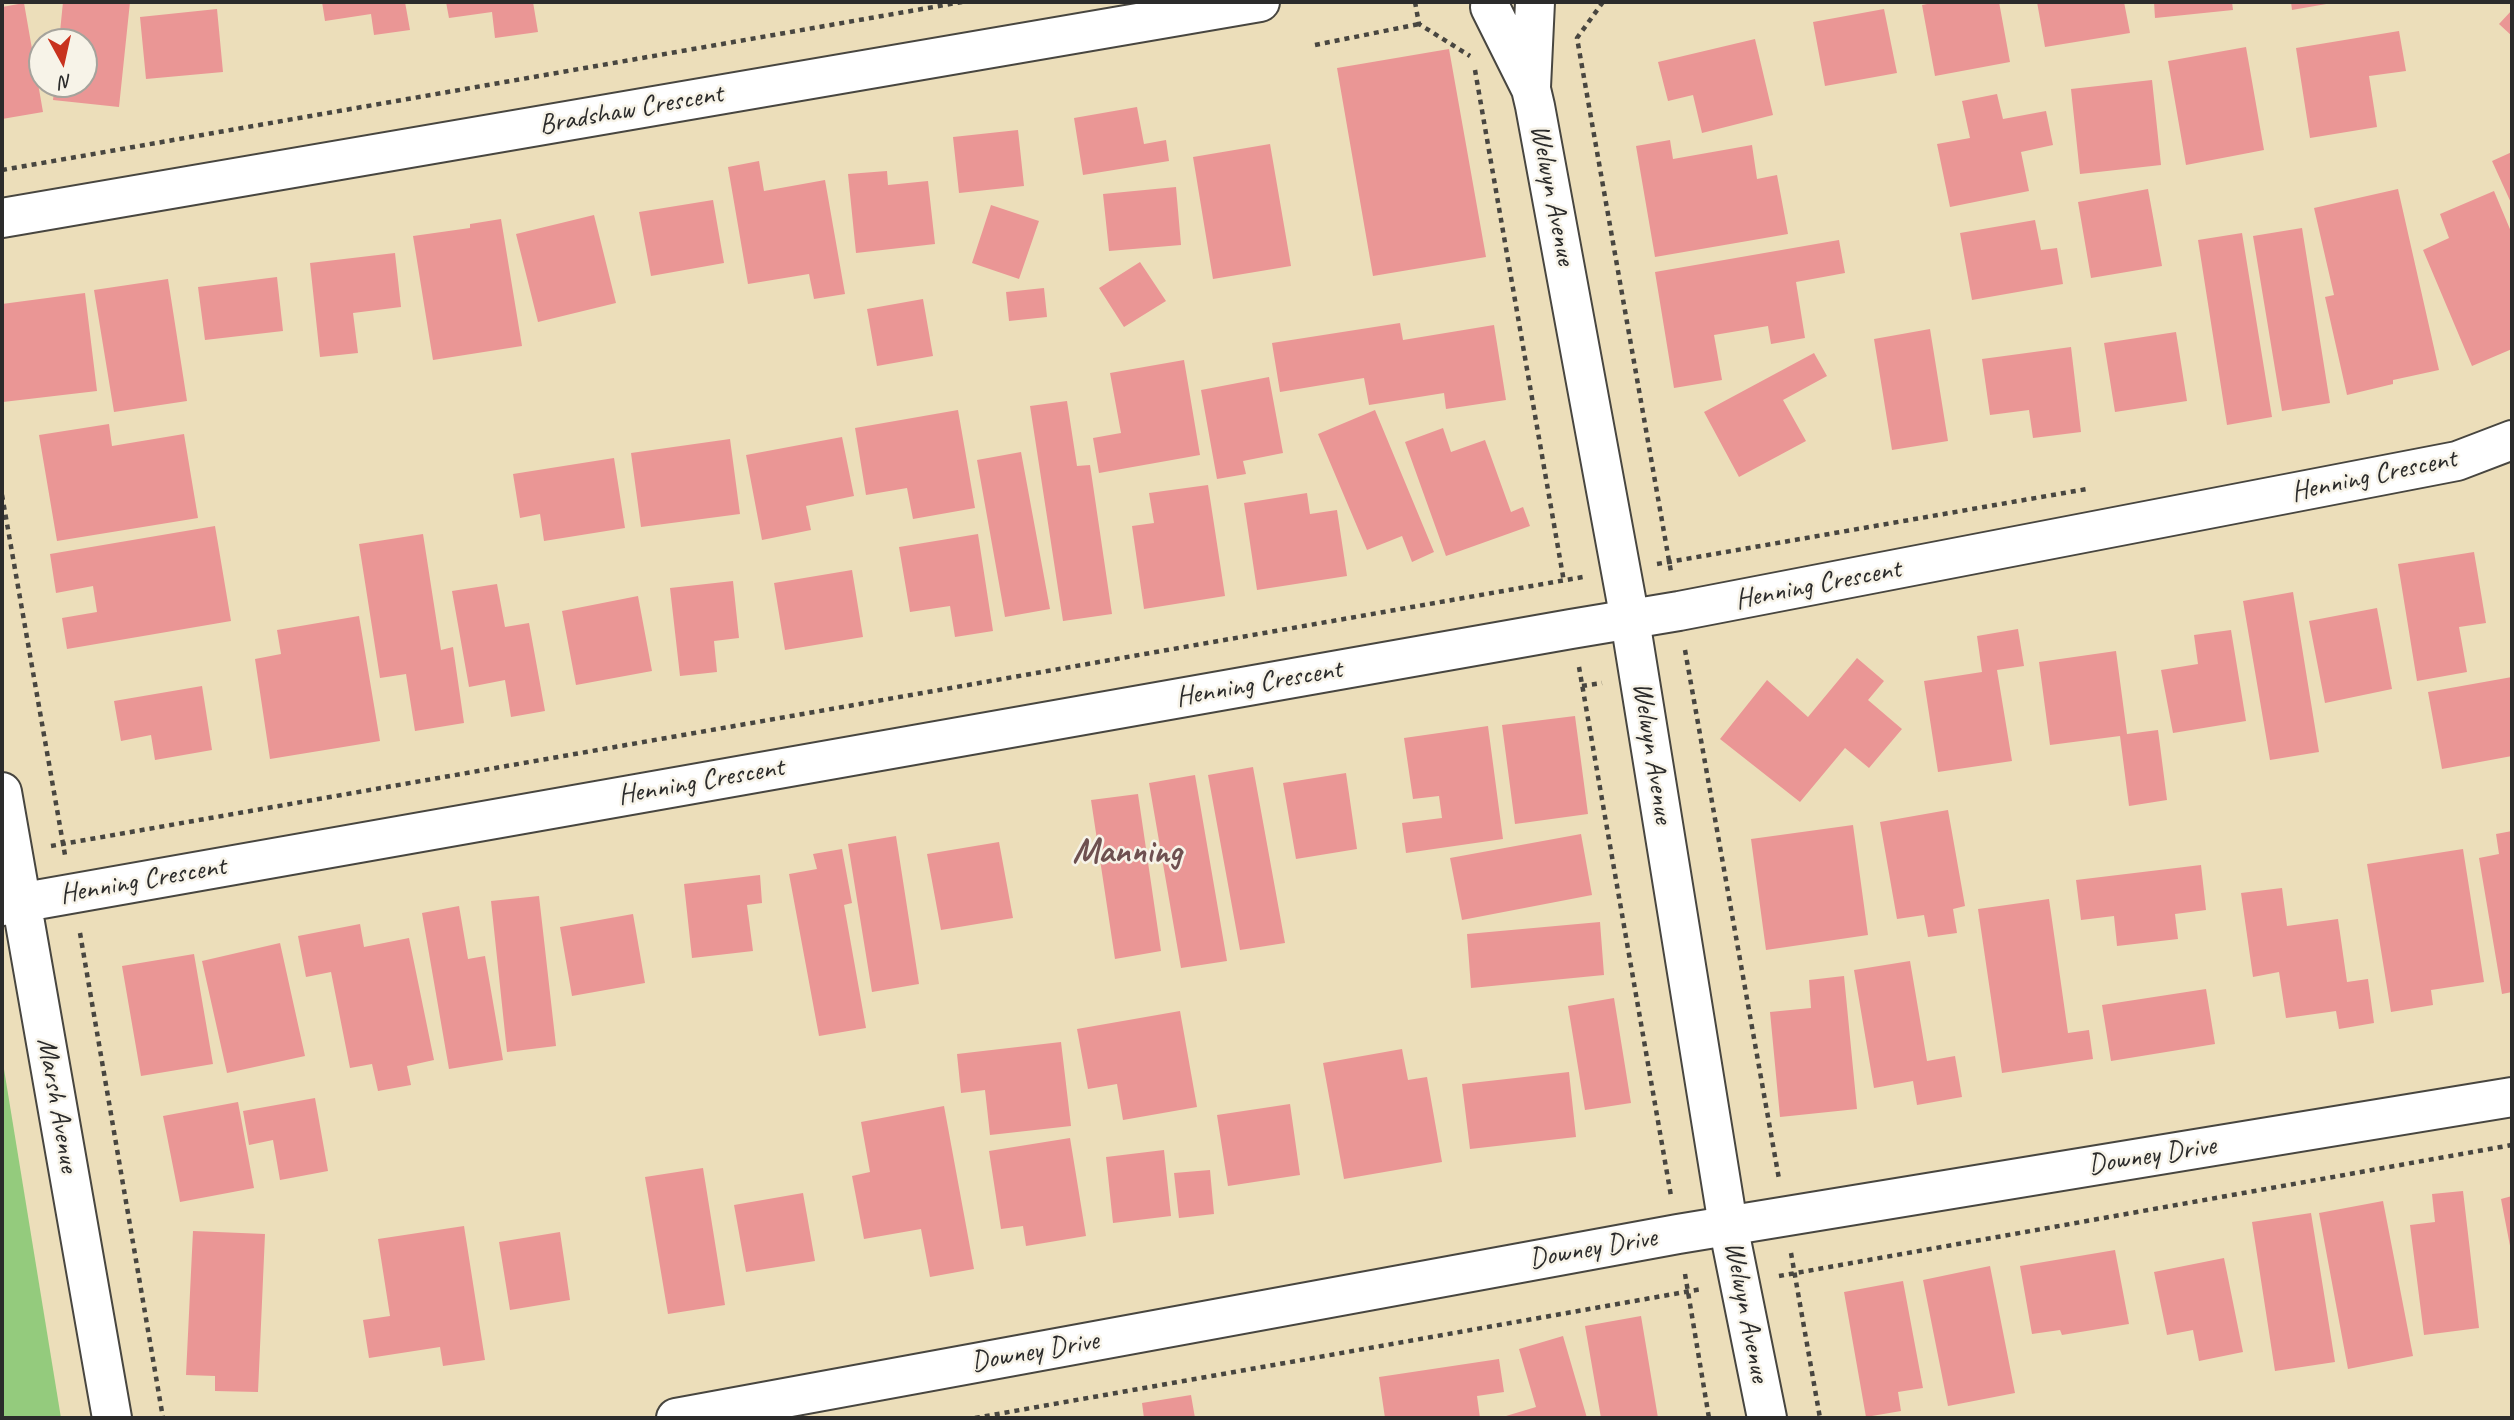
<!DOCTYPE html>
<html>
<head>
<meta charset="utf-8">
<style>
	body { margin:0 }
	#map { position:relative; width:2514px; height:1420px; overflow:hidden; background:#ecdeba; font-family:Caveat,sans-serif }
	canvas { display:block }
	.frame { position:absolute; inset:0; border:4px solid #2b2b2b; pointer-events:none }
	.north { position:absolute; left:28px; top:28px; width:70px; height:70px; box-sizing:border-box; background:#f7f3e8; border:2px solid #a5a39c; border-radius:50%; rotate:172deg; font-size:19px; font-weight:700; line-height:28px; text-align:center; color:#2b2b2b }
	.north::after { content:''; display:block; margin:auto; width:24px; height:32px; background:#c8321e; clip-path:polygon(50% 0,100% 100%,50% 72%,0 100%) }
</style>
</head>
<body>
<div id="map">
<canvas width="2514" height="1420"></canvas>
<div class="frame"></div>
<div class="north">N</div>
</div>
<script>
const c = document.querySelector('canvas').getContext('2d');
c.lineJoin = 'round';
function fill(path, color) { c.fillStyle = color; c.fill(path, 'evenodd'); }
function strokePath(path, color, width, dash) { c.strokeStyle = color; c.lineWidth = width; c.lineCap = dash ? 'butt' : 'round'; c.setLineDash(dash || []); c.stroke(path); }
function label(font, color, halo, rows, align = 'center') {
  c.font = font + ' Caveat,sans-serif'; c.lineWidth = 5; c.setLineDash([]); c.textBaseline = 'middle'; c.strokeStyle = halo; c.fillStyle = color; for (const [text, x, y, turn = 0] of rows) {
    c.save(); c.translate(x, y); c.rotate((+turn || 0) * Math.PI / 180); c.textAlign = isNaN(turn) ? turn : align; if (halo) c.strokeText(text, 0, 0); c.fillText(text, 0, 0); c.restore();
  }
}
fill(new Path2D(`
	M2,1057L61,1418H2Z`), '#94cb7d');
fill(new Path2D(`
	M63,2H130L119,107L53,100L55,84H84V42H59Z
	M322,2H405L410,30L374,35L371,14L325,21Z
	M446,2H533L538,32L495,38L492,12L449,18Z
	M1937,2H1999L2010,62L1935,76L1922,5Z
	M2037,2H2124L2130,33L2045,47Z
	M2154,2H2232L2233,10L2155,18Z
	M2291,2H2332V3L2292,10Z
	M24,3L43,112L2,119V7Z
	M217,9L223,72L146,79L140,17Z
	M1884,9L1897,73L1825,86L1813,22Z
	M2512,10V36L2499,24Z
	M2399,31L2406,71L2369,76L2377,127L2310,138L2296,48Z
	M1755,39L1773,115L1702,133L1693,95L1668,101L1658,62Z
	M2246,47L2264,150L2186,165L2168,61Z
	M1449,49L1486,257L1373,276L1337,68Z
	M2152,80L2161,165L2080,174L2071,89Z
	M1997,94L2003,119L2046,111L2053,145L2021,152L2029,191L1950,207L1937,144L1970,138L1962,101Z
	M1137,107L1144,144L1166,140L1169,161L1083,175L1074,118Z
	M1018,130L1024,186L959,193L953,137Z
	M1670,140L1673,159L1752,145L1757,179L1777,175L1788,234L1655,257L1636,146Z
	M1270,144L1291,266L1213,279L1193,157Z
	M2512,152V205L2492,161Z
	M759,161L764,191L825,180L845,294L814,299L809,274L748,284L728,167Z
	M887,171L888,185L928,181L935,244L856,253L848,174Z
	M1176,187L1181,245L1109,251L1103,194Z
	M2148,189L2162,266L2091,278L2078,202Z
	M2398,189L2439,370L2393,380V384L2347,395L2325,297L2334,295L2314,208Z
	M2494,191L2512,234V349L2472,366L2423,250L2449,238L2440,214Z
	M713,200L724,263L651,276L639,212Z
	M991,205L1039,221L1019,279L972,263Z
	M594,215L616,303L538,322L516,234Z
	M501,219L522,346L433,360L413,236L470,228V224Z
	M2035,220L2041,250L2057,248L2063,284L1972,300L1960,233Z
	M2302,228L2330,403L2282,411L2253,236Z
	M2242,233L2272,417L2227,425L2198,240Z
	M1839,240L1845,273L1796,282L1805,338L1771,344L1768,326L1714,335L1722,380L1674,388L1655,272Z
	M395,253L401,307L353,313L358,353L320,357L310,263Z
	M1140,262L1166,301L1124,327L1099,288Z
	M277,277L283,331L205,340L198,287Z
	M168,279L187,401L114,412L94,290Z
	M1044,288L1047,317L1009,321L1006,292Z
	M85,293L97,391L3,402L2,304Z
	M923,299L933,356L877,366L867,309Z
	M1400,323L1403,340L1494,325L1506,400L1446,409L1444,393L1369,405L1364,378L1280,392L1272,343Z
	M1930,329L1948,441L1892,450L1874,339Z
	M2176,332L2187,401L2115,412L2104,343Z
	M2071,347L2081,432L2033,438L2029,410L1990,415L1982,359Z
	M1814,353L1827,376L1783,400L1806,441L1739,477L1704,412Z
	M1184,360L1200,455L1099,473L1093,438L1121,433L1110,373Z
	M1269,377L1283,453L1243,461L1246,474L1217,479L1201,390Z
	M1067,401L1077,466L1090,465L1112,614L1063,621L1030,406Z
	M958,410L975,508L913,519L907,488L866,495L855,428Z
	M1375,410L1434,552L1412,562L1402,536L1367,550L1318,434Z
	M109,424L112,446L184,434L198,518L57,541L39,435Z
	M1443,428L1451,452L1485,440L1511,512L1523,507L1530,526L1446,556L1405,442Z
	M842,437L854,496L806,506L811,530L762,540L746,455Z
	M730,439L740,514L641,527L631,453Z
	M1021,452L1050,609L1005,617L977,460Z
	M614,458L625,528L544,541L540,514L520,518L513,474Z
	M1208,485L1225,596L1144,609L1132,526L1154,523L1149,493Z
	M1307,493L1310,514L1337,510L1347,576L1257,590L1244,503Z
	M215,526L231,621L67,649L62,618L97,612L93,586L56,593L50,554Z
	M423,534L441,650L453,647L464,723L415,731L406,674L380,678L359,544Z
	M978,534L993,631L955,637L950,606L910,612L899,547Z
	M2474,552L2486,623L2459,627L2467,672L2417,681L2398,564Z
	M852,570L863,637L785,650L774,583Z
	M733,581L739,638L714,641L717,672L680,676L670,588Z
	M497,584L505,627L529,623L545,711L511,717L505,680L469,687L452,591Z
	M2293,592L2319,752L2270,760L2243,601Z
	M638,596L652,671L576,685L562,611Z
	M2377,608L2392,689L2325,703L2309,621Z
	M359,616L380,741L270,759L255,659L281,654L277,630Z
	M2018,629L2024,666L1997,670L2012,761L1938,772L1924,681L1982,672L1977,636Z
	M2231,630L2246,721L2173,733L2161,670L2198,664L2194,635Z
	M2116,651L2127,734L2158,730L2167,800L2129,806L2120,736L2050,745L2039,662Z
	M1857,658L1884,681L1868,700L1902,729L1869,768L1845,748L1800,802L1720,739L1767,680L1808,717Z
	M2512,677V756L2442,769L2428,692Z
	M202,686L212,750L155,760L151,735L121,741L114,701Z
	M1575,716L1588,814L1515,824L1502,725Z
	M1488,726L1503,839L1406,853L1402,823L1442,818L1439,796L1413,799L1404,738Z
	M1253,767L1285,943L1240,950L1208,775Z
	M1346,773L1357,849L1296,859L1283,783Z
	M1195,775L1227,961L1181,968L1149,783Z
	M1138,794L1161,951L1115,959L1091,800Z
	M1948,810L1965,906L1953,909L1957,933L1928,937L1924,915L1897,919L1880,822Z
	M1853,825L1868,935L1766,950L1751,839Z
	M2512,831V992L2502,994L2479,858L2499,854L2496,834Z
	M1581,834L1592,895L1462,920L1450,858Z
	M896,836L919,984L872,992L848,844Z
	M999,842L1013,918L941,930L927,854Z
	M842,849L852,903L844,905L866,1028L819,1036L789,874L817,869L813,854Z
	M2463,849L2484,982L2431,990L2433,1005L2391,1012L2367,864Z
	M2201,865L2206,910L2175,914L2178,939L2117,946L2114,916L2081,920L2076,880Z
	M760,875L762,903L747,905L753,951L692,958L684,884Z
	M2282,888L2287,926L2338,919L2347,982L2368,979L2374,1023L2339,1029L2336,1011L2286,1018L2279,972L2253,977L2241,893Z
	M539,896L556,1046L507,1052L491,901Z
	M2049,899L2068,1033L2089,1030L2093,1059L2002,1073L1978,909Z
	M459,906L468,959L485,956L503,1060L449,1069L422,913Z
	M633,914L645,983L572,996L560,927Z
	M1600,922L1604,975L1471,988L1467,934Z
	M360,924L364,947L409,938L434,1060L407,1066L411,1085L378,1091L372,1064L350,1068L331,972L306,977L298,936Z
	M280,943L305,1056L227,1073L202,961Z
	M194,954L213,1064L141,1076L122,966Z
	M1910,961L1927,1061L1955,1056L1962,1097L1917,1105L1913,1081L1874,1088L1854,970Z
	M1844,976L1857,1109L1780,1117L1770,1012L1811,1008L1809,980Z
	M2206,989L2215,1044L2111,1061L2102,1005Z
	M1614,998L1631,1103L1585,1110L1568,1006Z
	M1180,1011L1197,1107L1123,1120L1117,1084L1088,1089L1077,1029Z
	M1061,1042L1071,1126L990,1135L985,1090L961,1093L957,1054Z
	M1402,1049L1408,1080L1427,1077L1442,1162L1344,1179L1323,1063Z
	M1569,1072L1576,1137L1470,1149L1462,1084Z
	M315,1098L328,1171L280,1180L273,1140L249,1145L243,1111Z
	M238,1102L254,1188L180,1202L163,1116Z
	M1290,1104L1300,1175L1228,1186L1217,1115Z
	M944,1106L974,1269L930,1277L921,1229L864,1239L852,1176L870,1172L861,1122Z
	M1070,1138L1086,1236L1026,1246L1023,1226L1001,1229L989,1151Z
	M1164,1150L1171,1216L1113,1223L1106,1157Z
	M703,1168L725,1305L668,1314L645,1177Z
	M1210,1170L1214,1214L1179,1218L1174,1173Z
	M2463,1191L2479,1328L2424,1335L2410,1225L2435,1222L2432,1194Z
	M803,1193L815,1261L746,1272L734,1205Z
	M2512,1196V1251H2511L2501,1199Z
	M2383,1201L2413,1356L2348,1369L2319,1213Z
	M2311,1213L2335,1362L2275,1371L2252,1222Z
	M464,1226L485,1360L443,1366L440,1347L369,1358L363,1320L390,1316L378,1239Z
	M193,1231L265,1234L258,1392L215,1391V1376L186,1375Z
	M560,1232L570,1300L510,1310L499,1242Z
	M2115,1250L2129,1324L2062,1335L2060,1330L2032,1334L2020,1266Z
	M2224,1258L2243,1352L2199,1361L2193,1330L2167,1335L2154,1272Z
	M1990,1266L2015,1393L1948,1406L1923,1280Z
	M1903,1281L1923,1388L1898,1392L1901,1411L1866,1417L1844,1292Z
	M1641,1316L1658,1418H1601L1585,1326Z
	M1563,1336L1587,1418H1507L1506,1416L1536,1407L1519,1349Z
	M1499,1359L1504,1392L1477,1396L1480,1418H1385L1379,1377Z
	M1191,1395L1195,1418H1144L1142,1403Z`), '#ea9695');
const minor = new Path2D(`
	M2,218L1260,2
	M2,792L112,1418
	M2,906L1571,629L1679,611L2457,461L2512,440
	M676,1418L1678,1234L2512,1097`);
const tertiary = new Path2D(`
	M1490,7L1531,89L1535,106L1630,620L1728,1225L1767,1418
	M1531,87L1535,2`);
strokePath(minor, '#484640', 42);
strokePath(tertiary, '#484640', 42);
strokePath(new Path2D(`
	M1415,2L1419,24L1470,56
	M1603,2L1577,38L1671,572
	M1315,45L1419,24
	M1475,70L1564,582
	M2,170L962,2
	M2,495L65,855
	M1657,564L2087,489
	M1685,650L1779,1179
	M1579,667L1671,1196
	M1582,686L1602,683
	M51,846L1583,577
	M80,933L163,1418
	M1791,1253L1820,1418
	M1685,1274L1709,1418
	M1779,1276L2512,1145
	M975,1418L1702,1289`), '#484640', 4.5, [5, 5]);
strokePath(minor, '#fff', 38);
strokePath(tertiary, '#fff', 38);
label('28px', '#2b2b2b', '#f7f3e8', [
	["Bradshaw Crescent",631,110,-10],
	["Welwyn Avenue",1552,195,79],
	["Henning Crescent",2374,476,-12],
	["Henning Crescent",1818,585,-11],
	["Henning Crescent",1259,684,-10],
	["Welwyn Avenue",1652,753,81],
	["Henning Crescent",701,782,-10],
	["Henning Crescent",143,881,-10],
	["Marsh Avenue",57,1105,80],
	["Downey Drive",2152,1156,-9],
	["Downey Drive",1593,1249,-10],
	["Welwyn Avenue",1746,1312,79],
	["Downey Drive",1035,1352,-10]
]);
label('bold 35px', '#6e5050', '#f7f3e8', [
	["Manning",1127,853]
]);
</script>
</body>
</html>
